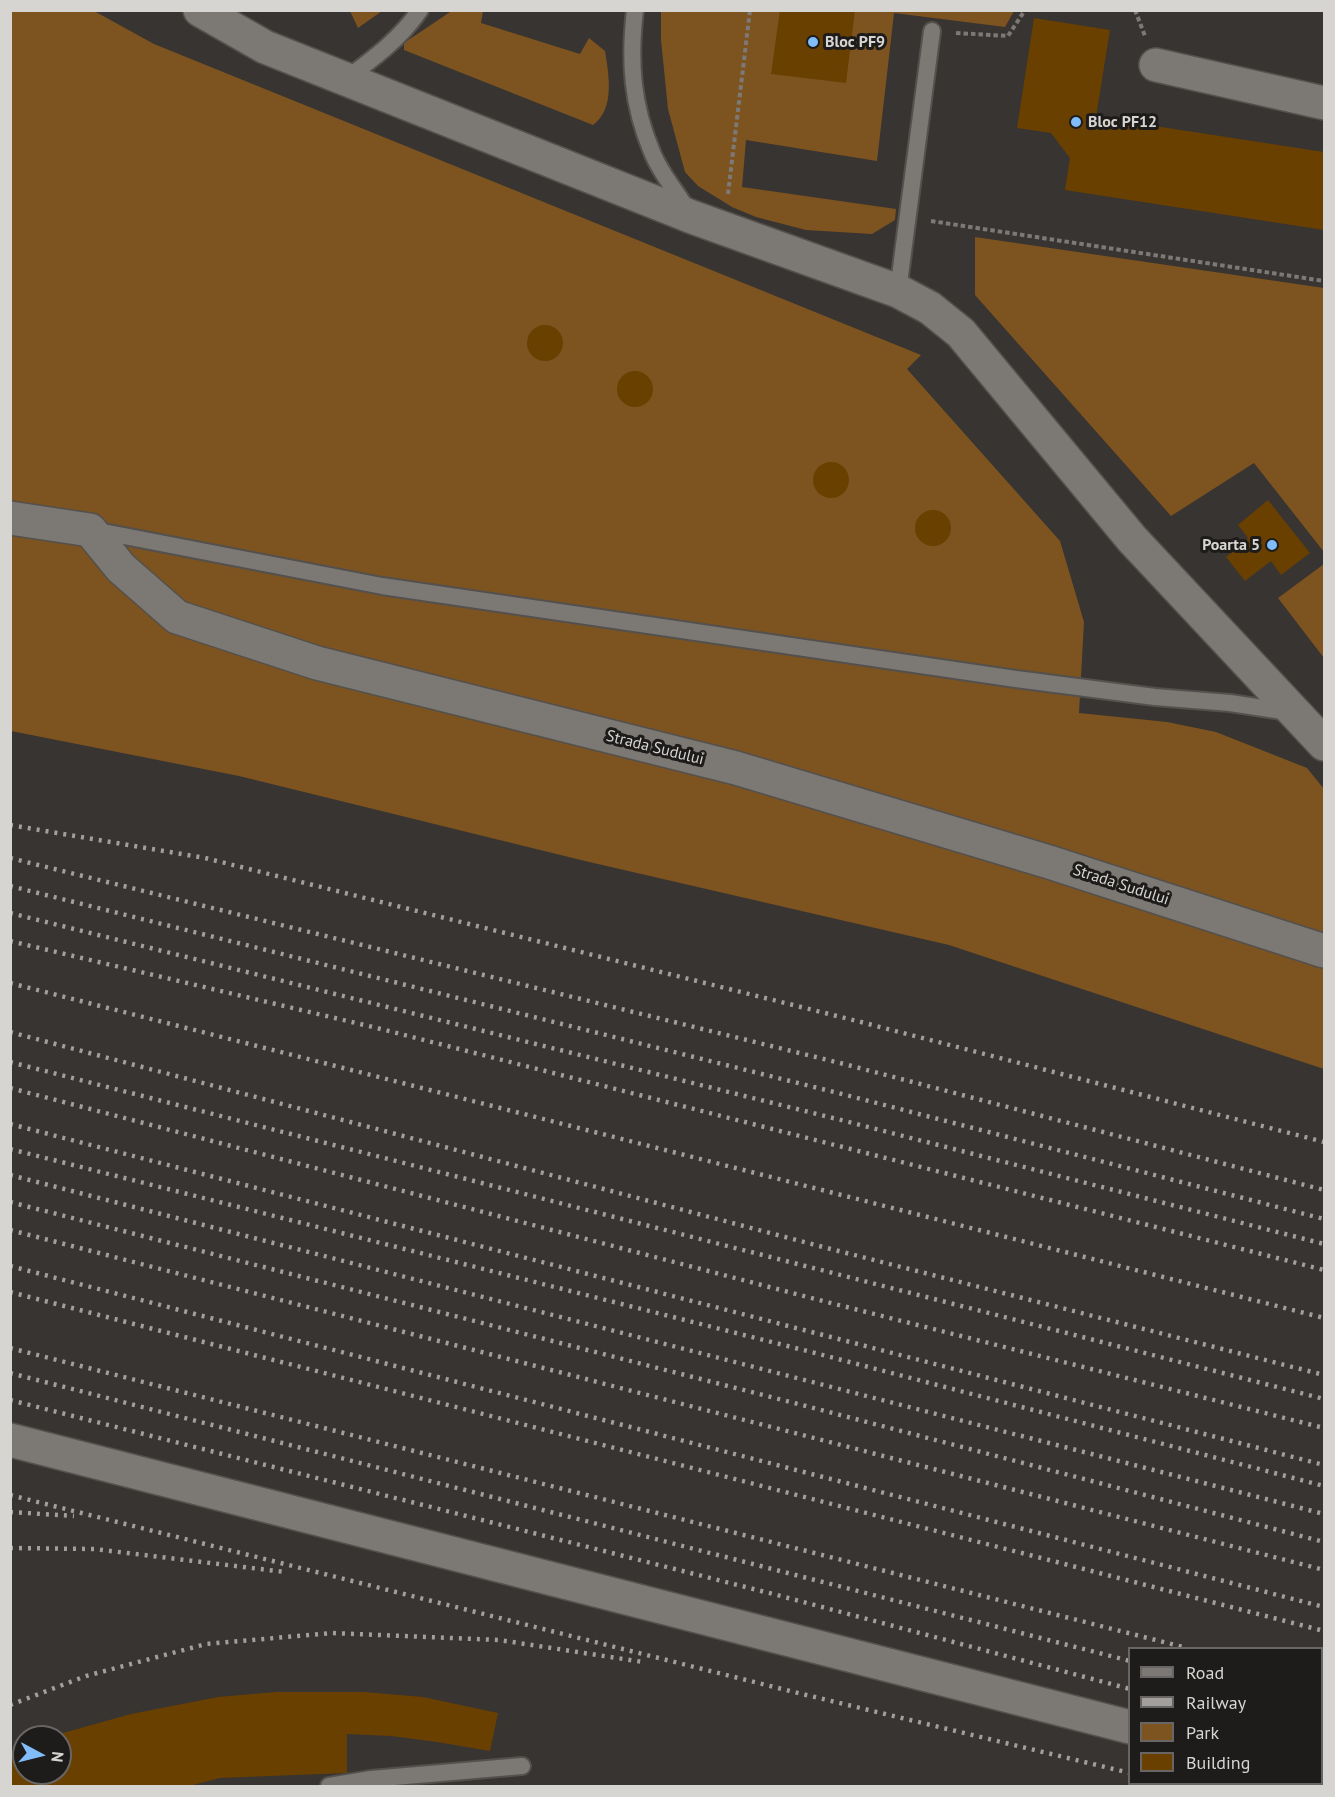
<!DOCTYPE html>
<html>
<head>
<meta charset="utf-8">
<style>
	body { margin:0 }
	#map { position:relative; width:1335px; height:1797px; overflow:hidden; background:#383431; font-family:"PT Sans",sans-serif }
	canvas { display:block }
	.frame { position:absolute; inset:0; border:12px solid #d7d5d2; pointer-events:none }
	.legend { position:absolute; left:1128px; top:1647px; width:195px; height:138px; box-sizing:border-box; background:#1e1c1b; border:2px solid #686664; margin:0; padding:8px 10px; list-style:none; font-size:18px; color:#d7d5d2 }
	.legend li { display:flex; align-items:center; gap:12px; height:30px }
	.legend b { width:30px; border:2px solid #686664 }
	.north { position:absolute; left:12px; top:1725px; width:60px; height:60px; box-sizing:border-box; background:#1e1c1b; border:2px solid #686664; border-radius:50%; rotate:97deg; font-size:16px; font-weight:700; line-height:24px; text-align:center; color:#d7d5d2 }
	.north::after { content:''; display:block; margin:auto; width:21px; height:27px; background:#80bdfa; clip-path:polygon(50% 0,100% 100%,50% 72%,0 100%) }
</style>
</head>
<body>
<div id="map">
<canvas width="1335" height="1797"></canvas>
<div class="frame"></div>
<ul class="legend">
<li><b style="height:8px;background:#7c7874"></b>Road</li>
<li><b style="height:8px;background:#a29f9c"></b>Railway</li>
<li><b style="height:16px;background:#7d5420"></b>Park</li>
<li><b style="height:16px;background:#694000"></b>Building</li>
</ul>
<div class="north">N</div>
</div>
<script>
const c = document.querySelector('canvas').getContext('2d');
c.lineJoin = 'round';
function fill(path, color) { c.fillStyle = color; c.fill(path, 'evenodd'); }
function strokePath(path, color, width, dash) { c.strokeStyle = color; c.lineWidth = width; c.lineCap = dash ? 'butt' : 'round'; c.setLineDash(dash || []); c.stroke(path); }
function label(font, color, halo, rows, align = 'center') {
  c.font = font + ' "PT Sans",sans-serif'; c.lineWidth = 6; c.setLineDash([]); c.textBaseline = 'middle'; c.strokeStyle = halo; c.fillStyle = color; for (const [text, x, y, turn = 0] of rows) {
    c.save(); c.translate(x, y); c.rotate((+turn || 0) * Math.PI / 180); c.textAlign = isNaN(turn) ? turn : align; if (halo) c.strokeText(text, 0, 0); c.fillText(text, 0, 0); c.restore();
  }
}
fill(new Path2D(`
	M453,10L483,11L481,23L580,54L589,38L605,51C609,76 615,109 593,125L404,50V43Z
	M10,11H94L154,44L921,355L907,369L1060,541L1084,622L1079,713L1167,722L1216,732L1307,768L1324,789V1069L949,945L585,861L239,776L11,731Z
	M350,11V10L382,11L358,28Z
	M661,11H1014L1005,27L894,13L877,161L746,140L742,187L896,209L895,220L872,234L806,230L756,217L732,207L698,186L685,172L668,109L661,40Z
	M975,237L1324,288V552L1254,463L1171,516L975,295Z
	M1324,564V658L1278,598Z`), '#7d5420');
fill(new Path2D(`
	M780,10H855L846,83L771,74Z
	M1034,18L1110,30L1096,117L1324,152V230L1065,190L1070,158L1051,133L1017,128Z
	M527 343a18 18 0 1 1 36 0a18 18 0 1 1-36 0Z
	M617 389a18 18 0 1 1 36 0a18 18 0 1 1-36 0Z
	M813 480a18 18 0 1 1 36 0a18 18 0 1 1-36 0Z
	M1268,500L1310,553L1281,575L1271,561L1245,581L1226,557L1248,538L1238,525Z
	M915 528a18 18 0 1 1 36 0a18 18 0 1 1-36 0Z
	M276,1692H364L423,1697L498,1713L490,1751L437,1742L391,1736L347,1734V1773L220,1778L189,1786H10V1753L24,1748V1773H60V1737H54L63,1733L131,1714L218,1697Z`), '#694000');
const lane = new Path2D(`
	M635,10C629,61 632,105 652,152C660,173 677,192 688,211
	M346,79C374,58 400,39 420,10
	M898,291L932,31
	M93,530L382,586L1016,679L1155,697L1230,703L1289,712
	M329,1786L371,1779L522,1766`);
const street = new Path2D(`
	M200,10L265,47L692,217L898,291L930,308L961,333L1132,539L1324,744
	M1156,65L1324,103
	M10,518L90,530L121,568L177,617L317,663L736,768L1049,862L1324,951
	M10,1440L1130,1727
	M1322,1776H1324`);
strokePath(lane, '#53504d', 20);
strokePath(street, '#53504d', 36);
strokePath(new Path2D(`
	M1135,10L1145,36
	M956,33L1008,36L1025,10
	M728,194L750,10
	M931,221L1324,281`), '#7c7976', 4, [4.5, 3]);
strokePath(lane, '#7c7874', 16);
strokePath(street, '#7c7874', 33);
strokePath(new Path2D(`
	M10,825L205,858L857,1021L1324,1142
	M10,858L844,1064L1324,1190
	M10,886L838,1093L1324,1219
	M10,913L837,1119L1324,1244
	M10,941L377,1028L1324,1270
	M10,983L1324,1318
	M10,1032L823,1247L1324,1375
	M10,1062L1324,1399
	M10,1088L819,1300L1324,1428
	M10,1124L1324,1465
	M10,1149L815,1353L1324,1486
	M10,1175L1324,1514
	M10,1202L806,1406L1324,1542
	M10,1230L1324,1570
	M10,1266L1324,1607
	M10,1292L1324,1631
	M10,1348L1187,1648
	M10,1373L1130,1661
	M10,1400L777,1595L1130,1689
	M10,1495L794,1692L1130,1773
	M10,1512L74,1516
	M10,1548L94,1549L285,1572
	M1322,1683L1324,1684
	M10,1705L86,1676L206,1644L332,1633L499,1640L643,1662
	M1322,1711H1324
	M1322,1740L1324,1741
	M1169,1784L1180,1786
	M1189,1784L1214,1786`), '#a29f9c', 4.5, [3, 6]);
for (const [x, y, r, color] of [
	[813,42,6,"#80bdfa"],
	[1076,122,6,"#80bdfa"],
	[1272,545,6,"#80bdfa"]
]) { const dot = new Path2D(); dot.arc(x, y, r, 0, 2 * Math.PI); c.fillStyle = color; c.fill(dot); strokePath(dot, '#1e1c1b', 2); }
label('bold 16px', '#d7d5d2', '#1e1c1b', [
	["Bloc PF9",825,42],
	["Bloc PF12",1088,122],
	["Poarta 5",1260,545,"right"]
], 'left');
label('16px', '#d7d5d2', '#1e1c1b', [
	["Strada Sudului",655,748,14],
	["Strada Sudului",1121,885,18]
]);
</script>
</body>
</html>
